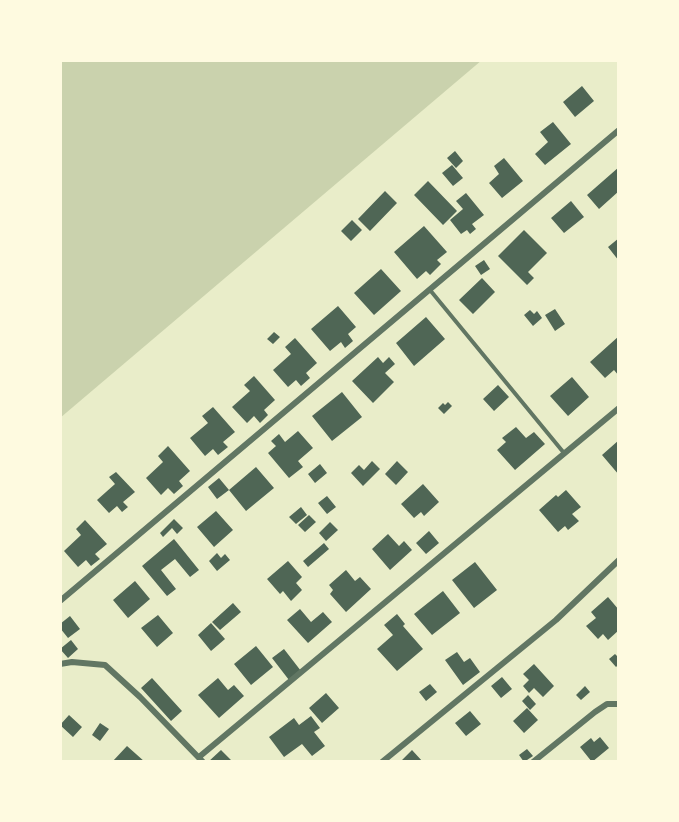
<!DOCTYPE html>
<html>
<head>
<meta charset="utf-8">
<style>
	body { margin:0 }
	#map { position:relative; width:679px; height:822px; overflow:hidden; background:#e9edc9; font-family:"Golos Text",sans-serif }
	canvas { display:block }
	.frame { position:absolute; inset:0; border:62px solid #fefae0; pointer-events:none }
</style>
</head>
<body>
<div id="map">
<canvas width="679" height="822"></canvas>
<div class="frame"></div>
</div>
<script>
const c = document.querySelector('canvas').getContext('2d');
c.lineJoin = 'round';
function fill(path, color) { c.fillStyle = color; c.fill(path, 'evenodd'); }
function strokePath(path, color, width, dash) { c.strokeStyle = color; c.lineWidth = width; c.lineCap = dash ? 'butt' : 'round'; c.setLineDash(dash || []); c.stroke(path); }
fill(new Path2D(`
	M60,60H482L60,418Z`), '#cad2ad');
fill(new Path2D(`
	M582,86L594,101L575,117L563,102Z
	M553,122L571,144L545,165L535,154L548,142L540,132Z
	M455,151L463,161L456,168L447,158Z
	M504,158L523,181L502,198L489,183L499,174L494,166Z
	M452,165L463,178L453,186L442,173Z
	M619,167V191L599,209L587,195Z
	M428,181L457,211L443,225L414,195Z
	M385,191L397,203L370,231L358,219Z
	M466,193L484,215L472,224L476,229L470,234L467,230L461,234L450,220L463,209L456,201Z
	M571,201L584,217L564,233L551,218Z
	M352,220L362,230L351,241L341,231Z
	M424,226L447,252L437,260L441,264L430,275L426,271L417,279L394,252Z
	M524,230L547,253L528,272L534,278L527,285L498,256Z
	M619,238V261L608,247Z
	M484,260L490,269L481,275L475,266Z
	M381,269L401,291L374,315L354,293Z
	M482,278L495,292L473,314L459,300Z
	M338,306L356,327L348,334L353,341L345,348L341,342L330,351L311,329Z
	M555,309L565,324L555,331L545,315Z
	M530,310L534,314L537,311L542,318L533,326L524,315Z
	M426,317L445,339L414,366L396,343Z
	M274,332L280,337L273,344L267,339Z
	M619,336V376L614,370L605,378L590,362Z
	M295,338L317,363L306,373L310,378L301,386L296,380L288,387L273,370L291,354L285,347Z
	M378,357L383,363L389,357L395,364L385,373L394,382L373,403L352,381Z
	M254,376L275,400L264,410L268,415L260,423L254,416L247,423L232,407L250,391L244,385Z
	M572,377L589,397L568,416L550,396Z
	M498,385L509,397L494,411L483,399Z
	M342,392L362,417L332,441L312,416Z
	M448,402L452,406L444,414L438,408L443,403L445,405Z
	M213,407L235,432L223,442L228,447L218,455L213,449L205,456L190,438L208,423L202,416Z
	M516,427L526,438L534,432L545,444L515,470L497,450L506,442L502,438Z
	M298,431L313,448L298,461L303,467L289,478L268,453L276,446L271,441L279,434L285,442Z
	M619,440V475L602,455Z
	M168,446L190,471L179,481L183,486L174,494L168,488L161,495L146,478L163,462L158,456Z
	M372,461L380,469L363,486L351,473L359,465L364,470Z
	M397,461L408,472L396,485L385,474Z
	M320,464L327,473L315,483L308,474Z
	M256,467L274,488L246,511L229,490Z
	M116,472L135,492L123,502L128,507L122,512L117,506L109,513L97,500L115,484L109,477Z
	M219,478L229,490L217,499L208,487Z
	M423,484L439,502L424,516L421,512L414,518L401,504Z
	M566,490L581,507L572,514L579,521L568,530L565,526L558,532L539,510L556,495L558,497Z
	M327,496L336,507L327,514L318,503Z
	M301,507L307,515L296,524L289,517Z
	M216,511L233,530L214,547L197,527Z
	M309,515L316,522L305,532L298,525Z
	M174,519L183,528L177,534L172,528L163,537L160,533Z
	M85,520L107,544L95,554L100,559L91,566L86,560L78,567L64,551L81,535L76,529Z
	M330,522L338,530L326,541L319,533Z
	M429,531L439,543L426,554L416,543Z
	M388,534L399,546L404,541L412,550L390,570L372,549Z
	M174,539L199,570L190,577L175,559L161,570L176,589L167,596L142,566Z
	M324,543L329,549L308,567L303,561Z
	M217,553L221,558L225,554L230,560L217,571L209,561Z
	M288,561L302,577L296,583L302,590L291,601L283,591L280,594L267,579Z
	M475,562L497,590L474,608L452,580Z
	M346,570L355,581L360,577L371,589L346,612L330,594L333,590L329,585Z
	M135,581L150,599L128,618L113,600Z
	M443,591L460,613L432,635L414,614Z
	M608,597L619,610V630L608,640L603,634L598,639L586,626L596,618L591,612Z
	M233,603L241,612L220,630L212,622Z
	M300,609L311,622L323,612L332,622L308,643L287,620Z
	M397,614L405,624L403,626L423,649L397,671L377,649L393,635L384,625Z
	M158,615L173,633L157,647L141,628Z
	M70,616L80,629L68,638L60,628V624Z
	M211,623L225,639L211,651L198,635Z
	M71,640L78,649L68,658L60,649Z
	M256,646L273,667L251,685L234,664Z
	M284,649L301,671L289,680L272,658Z
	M457,652L464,662L470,658L480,672L463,685L445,660Z
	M615,654L619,658V664L616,667L609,659Z
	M534,664L554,686L543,697L534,688L529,693L523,686L529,680L523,674Z
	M502,677L512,689L501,698L491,686Z
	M152,678L182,711L171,721L141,688Z
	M218,678L228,690L234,685L244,696L219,718L198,695Z
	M430,684L437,692L426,701L419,692Z
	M585,686L590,692L581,700L576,695Z
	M326,693L339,708L322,723L309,708Z
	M528,695L536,704L530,710L522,701Z
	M527,708L538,720L524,733L513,721Z
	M470,711L481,724L466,736L455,723Z
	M69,715L82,727L73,737L60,725Z
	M311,716L320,728L314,732L325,746L312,756L302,744L284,757L269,737L294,718L299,725Z
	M100,723L109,729L100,741L92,735Z
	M600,737L609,748L592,762L580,747L591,738L594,742Z
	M127,746L145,762H112Z
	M527,749L533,756L524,762L519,755Z
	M221,750L233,762H208Z
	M412,750L423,762H400Z`), '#4f6655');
strokePath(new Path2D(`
	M430,290L564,453`), '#617663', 4);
strokePath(new Path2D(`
	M60,601L619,130
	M60,664L72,662L105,665L140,697L203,762
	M199,757L619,408
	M382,762L556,620L619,560
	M533,762L595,712L607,704H619`), '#617663', 6);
</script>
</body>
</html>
